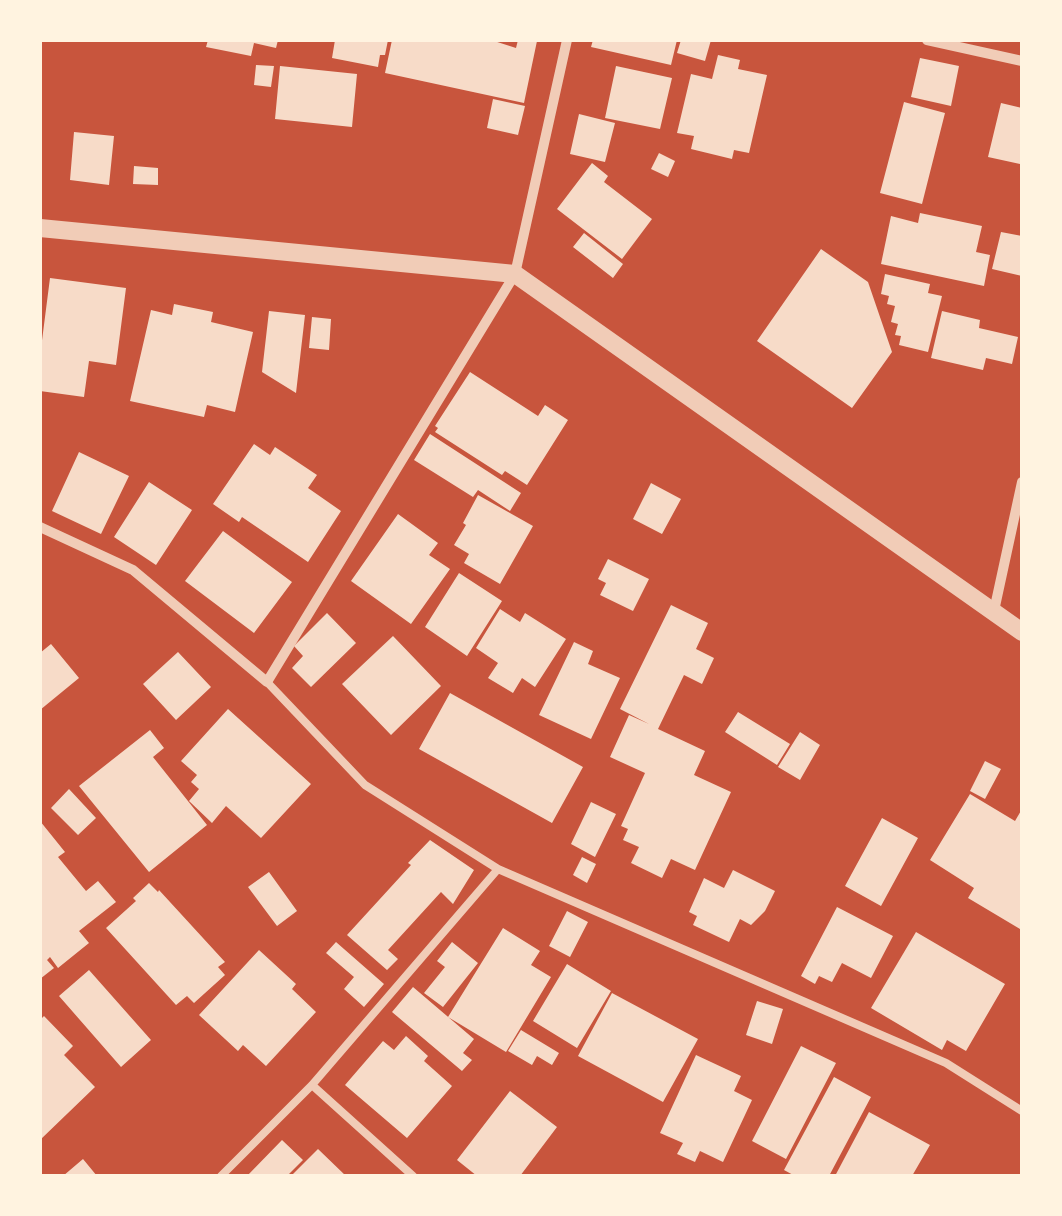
<!DOCTYPE html>
<html>
<head>
<meta charset="utf-8">
<style>
	body { margin:0 }
	#map { position:relative; width:1062px; height:1216px; overflow:hidden; background:#c8553d; font-family:Signika,sans-serif }
	canvas { display:block }
	.frame { position:absolute; inset:0; border:42px solid #fff3e0; pointer-events:none }
</style>
</head>
<body>
<div id="map">
<canvas width="1062" height="1216"></canvas>
<div class="frame"></div>
</div>
<script>
const c = document.querySelector('canvas').getContext('2d');
c.lineJoin = 'round';
function fill(path, color) { c.fillStyle = color; c.fill(path, 'evenodd'); }
function strokePath(path, color, width, dash) { c.strokeStyle = color; c.lineWidth = width; c.lineCap = dash ? 'butt' : 'round'; c.setLineDash(dash || []); c.stroke(path); }
fill(new Path2D(`
	M208,40H278L276,48L254,43L251,56L206,47Z
	M335,40H388L385,55H380L378,67L332,58Z
	M392,40H491L516,48L518,40L537,41L524,103L385,73Z
	M593,40H677L671,65L591,47Z
	M681,40H711L705,61L677,53Z
	M718,55L740,60L738,69L767,75L749,153L734,150L732,159L691,149L694,136L677,133L691,74L712,79Z
	M920,58L959,66L951,106L911,97Z
	M256,65L274,66L271,87L254,85Z
	M280,66L357,74L352,127L275,119Z
	M616,66L672,78L660,129L605,118Z
	M493,99L525,106L518,135L487,128Z
	M904,102L945,113L922,204L880,193Z
	M1001,103L1022,108V155L1020,164L988,157Z
	M579,114L615,123L605,162L570,154Z
	M74,132L114,136L109,185L70,180Z
	M659,153L675,161L668,177L651,169Z
	M592,163L608,176L604,182L652,219L622,259L557,209Z
	M134,166L158,168V185L133,184Z
	M920,213L982,226L976,252L990,255L984,286L881,264L891,216L918,223Z
	M1001,232L1022,236V276L992,269Z
	M584,233L623,264L613,278L573,247Z
	M821,249L868,282L892,352L852,408L757,341Z
	M885,274L930,284L928,293L942,296L928,352L899,345L901,336L895,335L898,324L891,322L895,306L887,304L889,296L881,294Z
	M50,278L126,288L116,365L89,361L84,397L40,391V356Z
	M174,304L213,312L211,322L253,332L235,412L207,405L204,417L130,401L151,310L172,315Z
	M269,311L305,315L296,393L262,372Z
	M942,311L980,320L979,328L1018,337L1012,364L986,358L983,370L931,358Z
	M312,317L331,319L329,350L309,348Z
	M470,372L538,416L545,405L568,420L527,485L505,471L502,475L435,432L438,428L435,426Z
	M430,434L521,493L510,511L478,490L473,497L414,460Z
	M254,444L270,455L275,447L317,475L308,488L341,511L308,562L242,517L239,522L213,504Z
	M79,452L129,476L101,534L52,511Z
	M149,482L192,510L156,565L114,537Z
	M651,483L681,499L662,534L633,519Z
	M478,495L533,526L500,584L464,563L469,554L454,545L466,525L463,523Z
	M398,514L438,543L429,555L450,569L411,624L351,581Z
	M223,531L292,582L254,633L185,581Z
	M608,559L649,579L633,611L600,595L606,583L598,579Z
	M459,573L502,601L467,656L425,627Z
	M671,605L708,623L696,649L714,658L702,684L684,675L658,729L705,751L694,775L731,792L695,870L671,859L662,878L631,863L639,847L623,840L628,829L621,826L645,773L610,757L629,715L649,724L620,709Z
	M500,609L520,622L525,613L566,639L535,687L522,678L513,693L488,678L498,663L476,648Z
	M327,613L356,643L311,687L292,668L303,656L294,646Z
	M393,636L441,686L391,735L342,684Z
	M574,642L593,651L588,664L620,678L591,739L539,715Z
	M51,644L79,678L40,710V653Z
	M178,652L211,687L176,720L143,684Z
	M450,693L583,767L552,823L419,749Z
	M228,709L311,784L261,838L226,806L212,823L189,801L199,789L191,782L197,775L181,761Z
	M738,712L790,744L777,765L725,732Z
	M150,730L164,748L153,757L207,825L149,872L79,786Z
	M800,732L820,745L800,780L778,767Z
	M985,761L1001,769L985,799L970,791Z
	M69,789L96,818L78,835L51,808Z
	M970,794L1015,821L1022,809V925L1020,929L968,898L974,888L930,860Z
	M591,802L616,814L595,857L571,844Z
	M882,818L918,838L881,906L845,886Z
	M40,821L65,852L58,857L86,891L98,881L116,902L79,931L89,943L58,968L50,957L47,960L54,968L40,979Z
	M430,840L474,870L453,904L441,892L388,950L398,959L387,970L347,935L411,865L408,863Z
	M582,857L596,864L587,883L573,875Z
	M733,870L775,891L765,911L751,925L740,919L729,942L693,925L697,916L689,912L704,878L724,888Z
	M269,872L297,911L277,926L248,887Z
	M149,883L158,892L159,890L225,962L218,967L225,975L194,1003L187,996L176,1005L106,928L136,901L133,898Z
	M837,907L893,936L871,978L842,963L832,982L819,976L815,984L801,976Z
	M567,911L588,922L570,957L549,946Z
	M503,928L540,951L531,965L551,977L506,1052L448,1017Z
	M916,932L1005,984L966,1051L947,1040L942,1050L871,1008Z
	M336,942L384,984L364,1007L344,989L354,977L326,953Z
	M452,942L478,963L443,1007L424,993L445,967L437,961Z
	M259,950L296,984L292,989L316,1012L266,1066L243,1045L238,1051L199,1015Z
	M567,964L611,991L577,1048L533,1021Z
	M89,970L151,1040L121,1067L59,996Z
	M413,987L474,1039L463,1053L472,1060L462,1071L392,1012Z
	M612,993L698,1039L663,1102L578,1056Z
	M757,1001L783,1009L772,1044L746,1035Z
	M44,1016L73,1046L64,1055L95,1087L40,1140V1020Z
	M521,1030L559,1053L552,1065L537,1056L532,1065L508,1051Z
	M406,1036L428,1056L424,1061L452,1086L407,1138L345,1085L383,1041L394,1050Z
	M801,1046L836,1063L786,1159L752,1141Z
	M696,1055L741,1076L734,1091L752,1100L723,1162L700,1151L695,1162L677,1154L683,1143L660,1133Z
	M834,1077L871,1097L829,1176H795L784,1170Z
	M510,1091L557,1127L520,1176H477L457,1160Z
	M869,1112L930,1145L912,1176H835Z
	M282,1140L303,1160L287,1176H247Z
	M318,1149L346,1176H291Z
	M83,1159L97,1176H63Z`), '#f7dbc8');
strokePath(new Path2D(`
	M267,682L365,785L498,869L946,1063L1022,1111
	M312,1085L413,1176
	M221,1176L312,1085L498,869`), '#f1ccb7', 8);
strokePath(new Path2D(`
	M927,40L1022,61
	M40,527L133,570L267,682L515,274L567,40
	M994,611L1022,482`), '#f1ccb7', 10);
strokePath(new Path2D(`
	M40,228L515,274L1022,632`), '#f1ccb7', 18);
</script>
</body>
</html>
